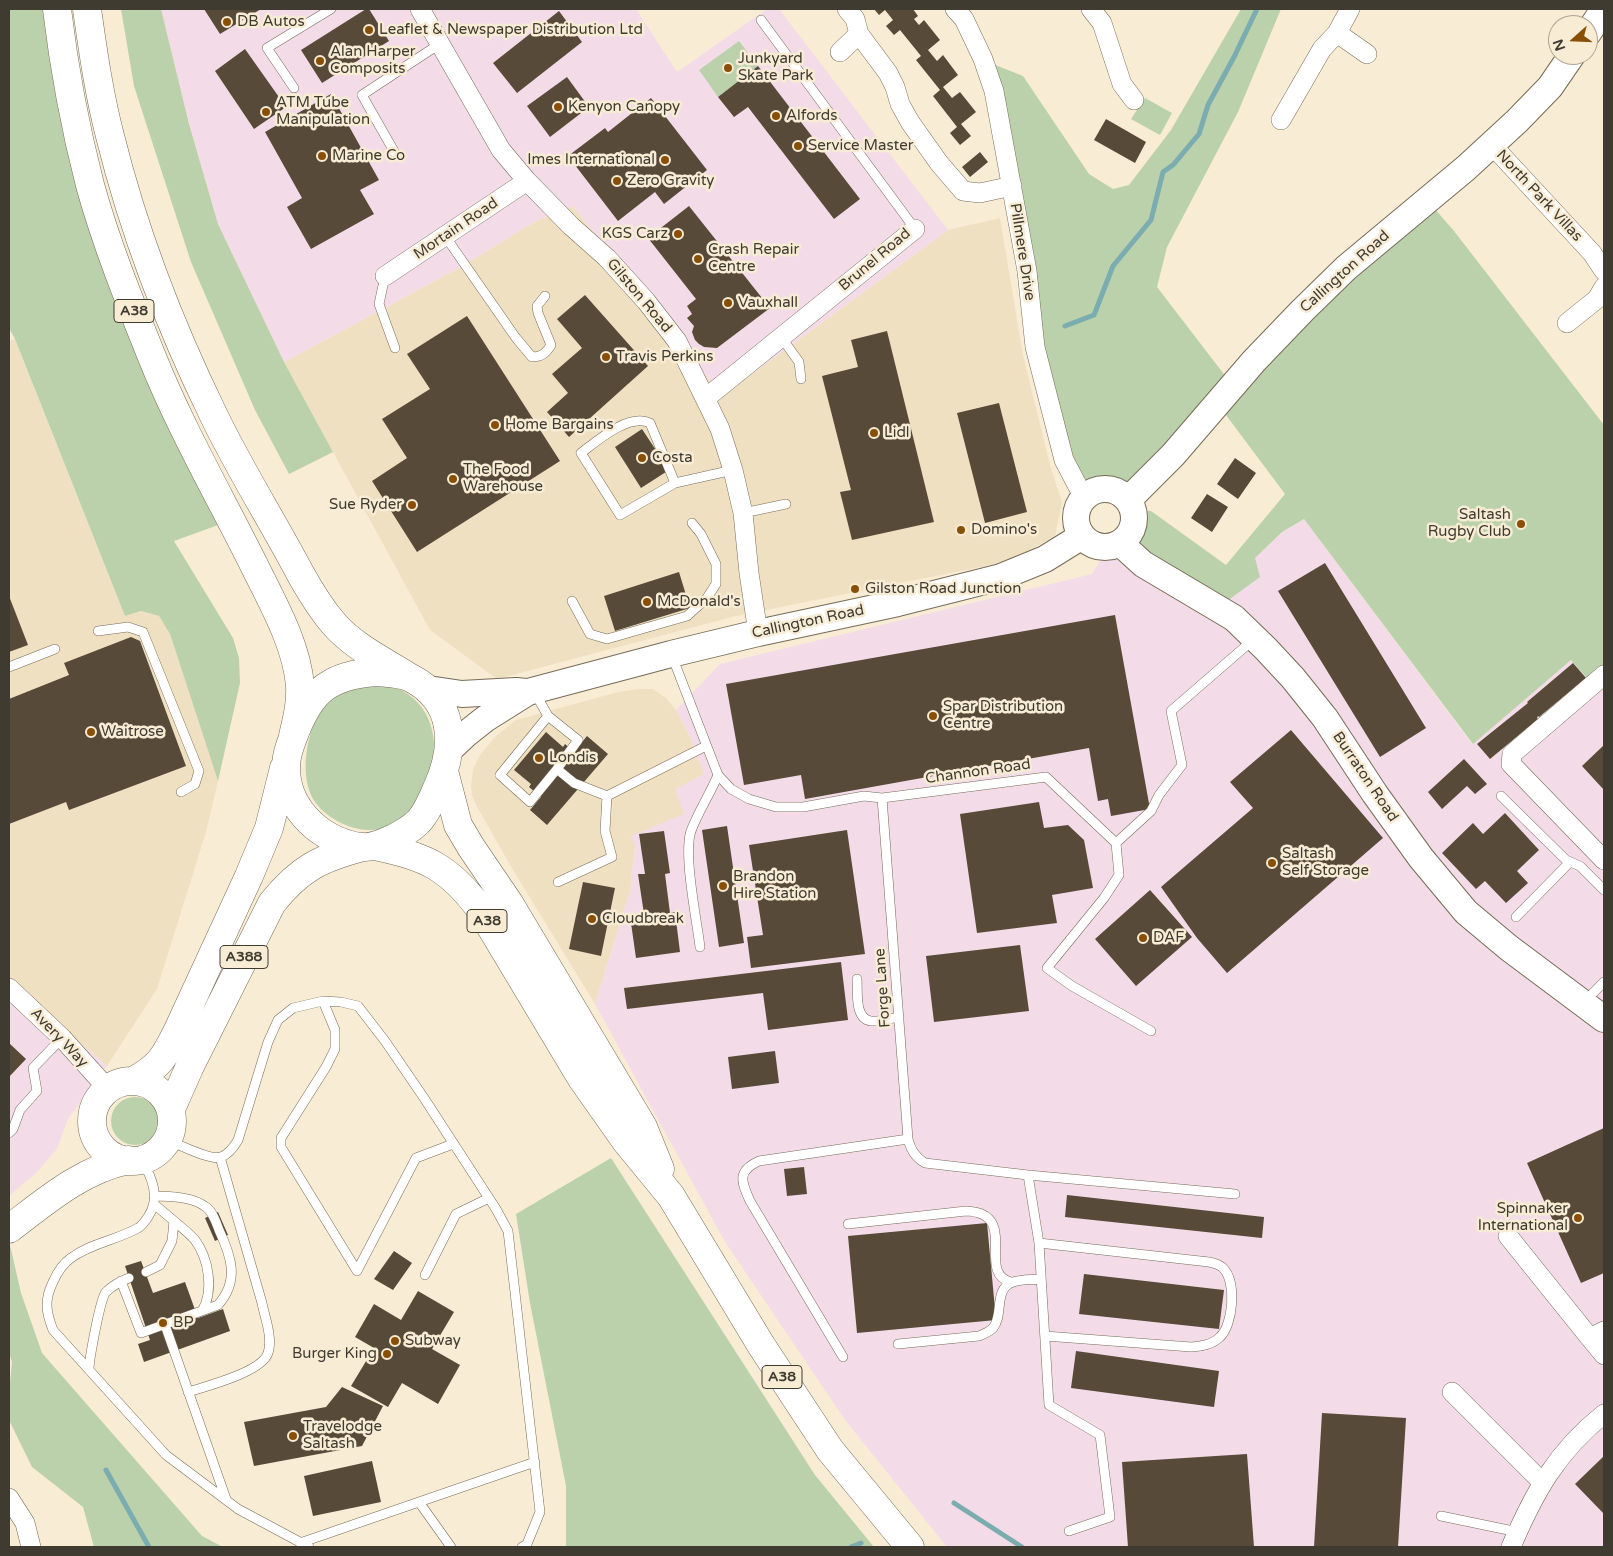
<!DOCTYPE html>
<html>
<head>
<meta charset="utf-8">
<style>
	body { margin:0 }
	#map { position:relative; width:1613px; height:1556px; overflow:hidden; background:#f8ecd5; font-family:"Varela Round",sans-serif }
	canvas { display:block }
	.frame { position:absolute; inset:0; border:10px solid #403b31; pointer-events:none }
	.north { position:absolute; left:1548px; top:15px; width:50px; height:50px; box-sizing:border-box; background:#f8ecd5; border:1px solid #aea593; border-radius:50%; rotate:250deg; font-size:14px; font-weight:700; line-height:20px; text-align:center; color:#403b31 }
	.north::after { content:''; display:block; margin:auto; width:18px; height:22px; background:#894f06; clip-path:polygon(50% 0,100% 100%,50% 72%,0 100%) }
</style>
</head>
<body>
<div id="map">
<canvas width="1613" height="1556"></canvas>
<div class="frame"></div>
<div class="north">N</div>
</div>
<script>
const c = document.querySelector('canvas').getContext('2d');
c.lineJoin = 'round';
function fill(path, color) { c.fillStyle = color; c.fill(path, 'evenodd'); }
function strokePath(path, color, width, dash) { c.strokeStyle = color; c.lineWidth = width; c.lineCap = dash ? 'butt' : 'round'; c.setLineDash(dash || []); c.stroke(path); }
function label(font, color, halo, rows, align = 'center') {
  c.font = font + ' "Varela Round",sans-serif'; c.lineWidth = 5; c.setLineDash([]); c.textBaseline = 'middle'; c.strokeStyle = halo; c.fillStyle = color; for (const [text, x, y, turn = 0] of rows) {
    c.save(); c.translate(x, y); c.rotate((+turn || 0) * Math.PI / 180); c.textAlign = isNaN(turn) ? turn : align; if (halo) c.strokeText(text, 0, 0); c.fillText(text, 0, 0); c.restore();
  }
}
fill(new Path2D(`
	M573,206L722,396L948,230L1000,218L1023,355L1050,465L1062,502L1055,536L1010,561L736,616L497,679L430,630L284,362L457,269L536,221Z
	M15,339L125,616L141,611L159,616L170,634L218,781L206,832L157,989L107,1066L9,981V341Z
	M638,689H653L667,699L676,710L688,732L705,774L685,814L635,847L630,891L595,1004L513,870L476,805L472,796L471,786L473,769L480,755L496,736L516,720L618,692Z`), '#f0e0c2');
fill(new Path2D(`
	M161,9H636L677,72L767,9H779L948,230L722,396L573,206L536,221L457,269L284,362L218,224L189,124Z
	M1304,519L1472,744L1571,660L1593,685L1604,675V1547H947L845,1420L725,1242L595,1004L630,891L635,847L631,836L684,814L675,789L704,774L688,732L676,710L720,664L1092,574L1109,547L1183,589L1255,558L1282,532Z
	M9,981L107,1066L68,1119L57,1149L36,1173L9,1196Z`), '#f3dce8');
fill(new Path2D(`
	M9,9H45L61,83L221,524L174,541L233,638L239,658L240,683L218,781L170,634L159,616L141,611L125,616L15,339L9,328Z
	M121,9H161L189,124L218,224L284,362L333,452L289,474L255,410L191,262L134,86Z
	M1241,9H1281L1238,112L1167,247L1157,287L1233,386L1427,200L1454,231L1604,425V675L1593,685L1571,660L1473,744L1304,519L1282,532L1255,558L1260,577L1216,609L1128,536L1134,522L1133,510L1151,511L1226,565L1285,494L1217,403L1118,492C1102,488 1097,488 1084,498L1064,460L993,64L1023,76L1089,174L1113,189L1129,185L1171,130Z
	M739,41L758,66L718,97L699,70Z
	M1145,98L1172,113L1160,135L1131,119Z
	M357,685C367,685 381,683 391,686C473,712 427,856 348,826C335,821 323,813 315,802C298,778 306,727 325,706C334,696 345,691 357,685Z
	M111 1121a24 24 0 1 1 48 0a24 24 0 1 1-48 0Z
	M611,1158L815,1475L874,1547H566V1486L530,1303L516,1214Z
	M10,1245L21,1293L42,1353L202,1536L223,1547H94L83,1507L32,1467L9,1420V1393L12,1362L9,1353Z`), '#bbd1ac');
strokePath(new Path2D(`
	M1065,326L1094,315L1113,266L1151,220L1163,172L1173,165L1199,134L1208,105L1234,57L1257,9
	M106,1470L149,1547
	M954,1503L1022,1547
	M851,1547L861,1543`), '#7aacb0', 5);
fill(new Path2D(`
	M204,9H261L220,34Z
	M366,9H369L389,41L322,83L301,50Z
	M874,9H913L918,16L914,19L919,25L924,20L940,40L928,50L937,61L943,55L958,75L943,87L952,98L960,92L976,112L961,124L971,136L960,145L950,133L957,127L933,96L940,90L916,60L921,56L900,30L894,35L886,26L893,20L885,10L879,15Z
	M559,11L582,42L517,93L493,63Z
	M245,49L286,107L254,129L215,71Z
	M758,66L860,199L834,219L748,107L734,117L718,97Z
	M567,77L589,107L550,137L527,106Z
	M331,94L379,180L360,190L374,214L311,249L287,207L302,198L265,132Z
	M651,98L707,170L664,204L655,192L618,221L568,156L605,128L608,132Z
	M1106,119L1146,142L1135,163L1094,140Z
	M980,152L988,162L970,177L962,167Z
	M689,206L770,308L717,348L704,347L699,344L695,340L692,332L694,326L687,318L692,314L687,306L696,299L648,238Z
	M585,295L648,366L569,437L547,412L568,393L552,374L582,348L557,319Z
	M467,316L560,461L417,552L372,481L407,458L382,419L430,389L407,354Z
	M887,331L934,522L852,540L840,492L851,490L822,376L858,367L851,340Z
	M999,403L1027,512L985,523L957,413Z
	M642,429L669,470L641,488L615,447Z
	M1235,458L1256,473L1238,499L1217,484Z
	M1207,494L1228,507L1212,532L1191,518Z
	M1325,563L1426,728L1380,757L1278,591Z
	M679,572L690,608L615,631L604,596Z
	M9,596L28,645L9,652Z
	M1115,615L1150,809L1111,816L1108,799L1098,801L1089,748L805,799L801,775L744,785L726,684Z
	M131,637L140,641L186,766L69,810L66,802L9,824V699L69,675L64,663Z
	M1573,663L1586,678L1539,717L1538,716L1537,718L1538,719L1490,759L1477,744L1528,703L1527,702Z
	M1291,730L1383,838L1227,973L1197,938L1161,887L1253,808L1230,782Z
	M546,732L563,747L565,744L574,752L587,736L608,754L547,825L530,810L541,797L529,787L531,784L514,770Z
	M1604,745V790L1582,766Z
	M1464,759L1487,784L1475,794L1467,786L1442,809L1428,792Z
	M1039,802L1044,828L1068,825L1084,840L1093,888L1052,895L1057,923L977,933L960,814Z
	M1505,813L1539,850L1517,871L1528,883L1506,903L1485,881L1476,889L1442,853L1473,823L1483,834Z
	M727,826L744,943L719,947L702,830Z
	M847,830L865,954L751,968L747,937L763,935L749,845Z
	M664,831L670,873L665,874L670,913L675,912L680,952L636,958L630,916L644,914L638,874H645L639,834Z
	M583,882L615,888L601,956L569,949Z
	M1150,890L1192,937L1136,986L1095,939Z
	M1020,945L1029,1011L934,1022L926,956Z
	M841,962L848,1020L768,1030L763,993L627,1009L624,988Z
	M9,1043L26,1059L9,1077Z
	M775,1051L779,1083L732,1089L728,1057Z
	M1604,1128V1273L1581,1283L1527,1163Z
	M804,1167L807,1194L787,1196L784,1169Z
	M1067,1195L1264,1217L1262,1238L1065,1217Z
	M218,1212L228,1235L215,1241L205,1218Z
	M987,1223L996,1320L857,1333L848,1236Z
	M394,1251L412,1263L393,1290L374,1279Z
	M141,1261L153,1293L185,1282L198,1318L223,1309L230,1331L144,1362L138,1344L150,1340L125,1266Z
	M1084,1274L1224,1290L1219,1329L1079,1314Z
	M418,1291L454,1312L432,1349L460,1365L438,1404L402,1383L388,1407L351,1386L374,1348L355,1337L374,1304L401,1320Z
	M1076,1351L1219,1371L1214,1407L1071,1388Z
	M342,1387L383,1406L362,1446L254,1466L244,1422L326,1407Z
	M1322,1413L1406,1418L1398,1547H1314Z
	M1247,1454L1254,1547H1128L1122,1462Z
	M1604,1456V1514L1575,1484Z
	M372,1461L381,1502L313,1516L304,1476Z`), '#584a39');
const lane = new Path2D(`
	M761,20L915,229
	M294,88L267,48L331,9
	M395,153L362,95L441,43
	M445,236L516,338L532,357C542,357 546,353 551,345L538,313L537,306L545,296
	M385,276L379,304L395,348
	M781,337L799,362L801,379
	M675,483L650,423C629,413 598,440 581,453L620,515L675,483L733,470
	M743,513L786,504
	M572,601L590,634L607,639L687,616L707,598L716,584V564L701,534L692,523
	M98,631L128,627L143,632L199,771L195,784L181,792
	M672,656L718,775L731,789L749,799L776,807H803L864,796L882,798L1046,777L1116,843L1119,875L1104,898L1047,968L1072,986L1151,1031
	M9,667L55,649
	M535,693L548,716L500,775L530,802L557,769
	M548,716L578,740L557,769L574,783L607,796L706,746
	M1501,796L1566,860L1580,866L1604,890
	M882,798L908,1139C911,1150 915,1157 925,1163L1028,1175L1039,1243L1049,1405L1100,1435L1110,1517L1069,1531
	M1116,843L1151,811L1159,795L1182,765L1171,711L1254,639
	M558,882L612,857L605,831L607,796
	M1516,917L1570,862
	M700,947C697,921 683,854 691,831C698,812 710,794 718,775
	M857,979C858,991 854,1019 871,1021C880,1022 891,1018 899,1017
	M323,1001L335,1030V1049L326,1067L281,1138V1147L357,1271L416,1158L453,1144
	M1584,1002L1604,982
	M9,1133L13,1129L20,1110L37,1091L33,1068L62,1038
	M167,1140C179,1144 210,1161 221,1157C229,1154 234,1147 238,1140L268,1042L278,1020L293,1008L323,1001L341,1002L358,1006L385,1041L424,1098L496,1209L508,1231L540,1512L527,1544L522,1547
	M141,1159C152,1177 161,1198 148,1217C145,1221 142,1226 138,1228C117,1240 91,1243 71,1258C62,1264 57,1273 53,1282C44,1300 46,1312 53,1330L166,1455L238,1509L309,1547
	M1028,1175L1235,1194
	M174,1221C181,1227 189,1233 195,1240C209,1259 214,1291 202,1311
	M848,1224L966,1211C1021,1213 975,1273 1011,1282
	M1039,1243L1209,1262C1214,1263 1219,1264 1223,1268C1237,1282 1233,1325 1220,1337C1212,1345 1201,1346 1191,1347L1045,1336
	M146,1272L160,1265L172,1241L174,1221L154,1204
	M425,1275L456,1214L489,1198
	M121,1281L141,1333L218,1305C240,1280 231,1256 219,1230C216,1222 213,1212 206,1207C191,1196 171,1197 154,1196
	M165,1325L226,1499
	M898,1344L979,1336C984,1334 989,1332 993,1328C1004,1315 993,1289 1013,1282C1022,1279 1032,1280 1041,1279
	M843,1357L750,1201C741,1181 737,1171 759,1161L908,1139
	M89,1368C90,1356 100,1299 106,1292C112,1286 121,1281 129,1278
	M188,1392C207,1386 262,1372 268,1353C273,1338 265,1318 262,1303L220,1157
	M419,1502L451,1547
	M1441,1516L1518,1532
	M300,1543L535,1462`);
const street = new Path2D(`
	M420,9L501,150L527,181L571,226L607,258L646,301L677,341L720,429L733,470L743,513L749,573L758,633
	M847,9L855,19L859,34L888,73L895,87L900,104L910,122L939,163L963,191L980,193L1012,186
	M955,9L964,19L983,59L994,91L1027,271L1035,347L1064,460L1084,498
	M1091,9L1102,23L1122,84L1134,100
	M1337,33L1367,54
	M840,52L859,34
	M1281,120L1322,49L1337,33L1350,9
	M1491,144L1592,253L1604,271
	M385,276L527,181
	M1567,323L1597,299L1604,287
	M706,398L915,229
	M1604,675L1512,754L1511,764L1604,860
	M9,988L62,1038L108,1089
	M1508,1236L1590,1338
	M1604,1331L1590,1338L1604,1355
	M1452,1392L1542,1482
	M9,1498L25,1523L31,1547
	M1511,1547C1534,1493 1557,1451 1604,1414`);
const secondary = new Path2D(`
	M1588,33L1604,9
	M1076 518a29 29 0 1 1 58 0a29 29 0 1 1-58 0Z
	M1128,500L1173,455L1254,361L1302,311L1346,268L1466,168L1517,121L1550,87L1572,55
	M1120,543L1143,564L1234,618L1266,649L1293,678L1325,718L1375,794L1421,858L1466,912L1509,948L1604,1019
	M428,689L462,694L516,691L526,692
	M449,750L466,734L485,719L528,692L671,654L758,633L898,603L1001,577L1045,559L1082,536`);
const highway = new Path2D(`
	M57,9C64,68 75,127 90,185C106,243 129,300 152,357C180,427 219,495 253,563C271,600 297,644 300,686C301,703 297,719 293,736
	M87,9C93,51 99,94 110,136C134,233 170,326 214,416C240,470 272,520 300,573C310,591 321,609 334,624C354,647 384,661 409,677
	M377,672C388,673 401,673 411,678C455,701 456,745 438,786C433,797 427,813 418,822C407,833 376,849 360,847C317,840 280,803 287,757C289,746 294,735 298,725C305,709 315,692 330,684C345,675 361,673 377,672Z
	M444,771L458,825L471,847L509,903L643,1127L660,1169
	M375,846C425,856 449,867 480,909L582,1079L625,1140L671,1196L761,1345L830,1450L910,1547
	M133,1081C159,1067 164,1058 177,1032L249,876L269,828L284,768
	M92 1121a40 40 0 1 1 80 0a40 40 0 1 1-80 0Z
	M171,1109L190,1066L272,903C300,868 321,858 363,847
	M9,1229C46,1201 81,1170 128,1160`);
strokePath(lane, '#776c57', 10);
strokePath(street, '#776c57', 20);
strokePath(secondary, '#776c57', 28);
strokePath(highway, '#776c57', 29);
strokePath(lane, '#fff', 9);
strokePath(street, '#fff', 19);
strokePath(secondary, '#fff', 26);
strokePath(highway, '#fff', 28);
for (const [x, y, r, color] of [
	[227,22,5,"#894f06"],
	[369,30,5,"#894f06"],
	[320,61,5,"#894f06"],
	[728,68,5,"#894f06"],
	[558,107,5,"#894f06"],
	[266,112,5,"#894f06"],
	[776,116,5,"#894f06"],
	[798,146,5,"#894f06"],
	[322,156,5,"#894f06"],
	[665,160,5,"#894f06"],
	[617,181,5,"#894f06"],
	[678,234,5,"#894f06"],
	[698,259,5,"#894f06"],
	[728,303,5,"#894f06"],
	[606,357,5,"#894f06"],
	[495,425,5,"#894f06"],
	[874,433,5,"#894f06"],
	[642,458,5,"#894f06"],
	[453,479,5,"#894f06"],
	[412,505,5,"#894f06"],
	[1521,524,5,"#894f06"],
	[961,530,5,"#894f06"],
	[855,589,5,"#894f06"],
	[647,602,5,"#894f06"],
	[933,716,5,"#894f06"],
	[91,732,5,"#894f06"],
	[539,758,5,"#894f06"],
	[1272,863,5,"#894f06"],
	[723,886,5,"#894f06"],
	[592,919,5,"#894f06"],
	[1143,938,5,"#894f06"],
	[1578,1218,5,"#894f06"],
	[163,1323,5,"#894f06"],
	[395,1341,5,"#894f06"],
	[387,1354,5,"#894f06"],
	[293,1436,5,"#894f06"]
]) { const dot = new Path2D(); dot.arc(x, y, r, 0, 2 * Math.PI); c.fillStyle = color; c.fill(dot); strokePath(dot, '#f8ecd5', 2); }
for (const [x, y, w] of [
	[134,311,40],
	[487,921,40],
	[244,957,48],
	[782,1377,40]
]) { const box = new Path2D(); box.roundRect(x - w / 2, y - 11.5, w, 23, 4); c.fillStyle = '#f8ecd5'; c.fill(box); strokePath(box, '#403b31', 1); }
label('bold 14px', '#403b31', null, [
	["A38",134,311],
	["A38",487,921],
	["A388",244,957],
	["A38",782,1377]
]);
label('15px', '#403b31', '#f8ecd5', [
	["DB Autos",237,22],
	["Leaflet & Newspaper Distribution Ltd",379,30],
	["Alan Harper",330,52],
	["Composits",330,69],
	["Junkyard",738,59],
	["Skate Park",738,76],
	["ATM Tube",276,103],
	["Manipulation",276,120],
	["Kenyon Canopy",568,107],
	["Alfords",786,116],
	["Service Master",808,146],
	["Marine Co",332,156],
	["Imes International",655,160,"right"],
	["Zero Gravity",627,181],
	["KGS Carz",668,234,"right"],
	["Crash Repair",708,250],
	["Centre",708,267],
	["Vauxhall",738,303],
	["Travis Perkins",616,357],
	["Home Bargains",505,425],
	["Lidl",884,433],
	["Costa",652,458],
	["The Food",463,470],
	["Warehouse",463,487],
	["Sue Ryder",402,505,"right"],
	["Saltash",1511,515,"right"],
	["Rugby Club",1511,532,"right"],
	["Domino's",971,530],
	["Gilston Road Junction",865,589],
	["McDonald's",657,602],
	["Spar Distribution",943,707],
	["Centre",943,724],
	["Waitrose",101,732],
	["Londis",549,758],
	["Saltash",1282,854],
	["Self Storage",1282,871],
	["Brandon",733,877],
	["Hire Station",733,894],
	["Cloudbreak",602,919],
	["DAF",1153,938],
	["Spinnaker",1568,1209,"right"],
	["International",1568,1226,"right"],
	["BP",173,1323],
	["Subway",405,1341],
	["Burger King",377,1354,"right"],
	["Travelodge",303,1427],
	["Saltash",303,1444]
], 'left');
label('15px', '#403b31', '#f8ecd5', [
	["North Park Villas",1539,196,47],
	["Mortain Road",456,229,-34],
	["Pillmere Drive",1022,252,81],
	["Brunel Road",875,260,-40],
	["Callington Road",1345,272,-42],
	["Gilston Road",639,296,50],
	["Callington Road",808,622,-12],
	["Channon Road",978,772,-8],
	["Burraton Road",1365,777,56],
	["Forge Lane",883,988,-94],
	["Avery Way",59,1038,46]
]);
</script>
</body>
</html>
